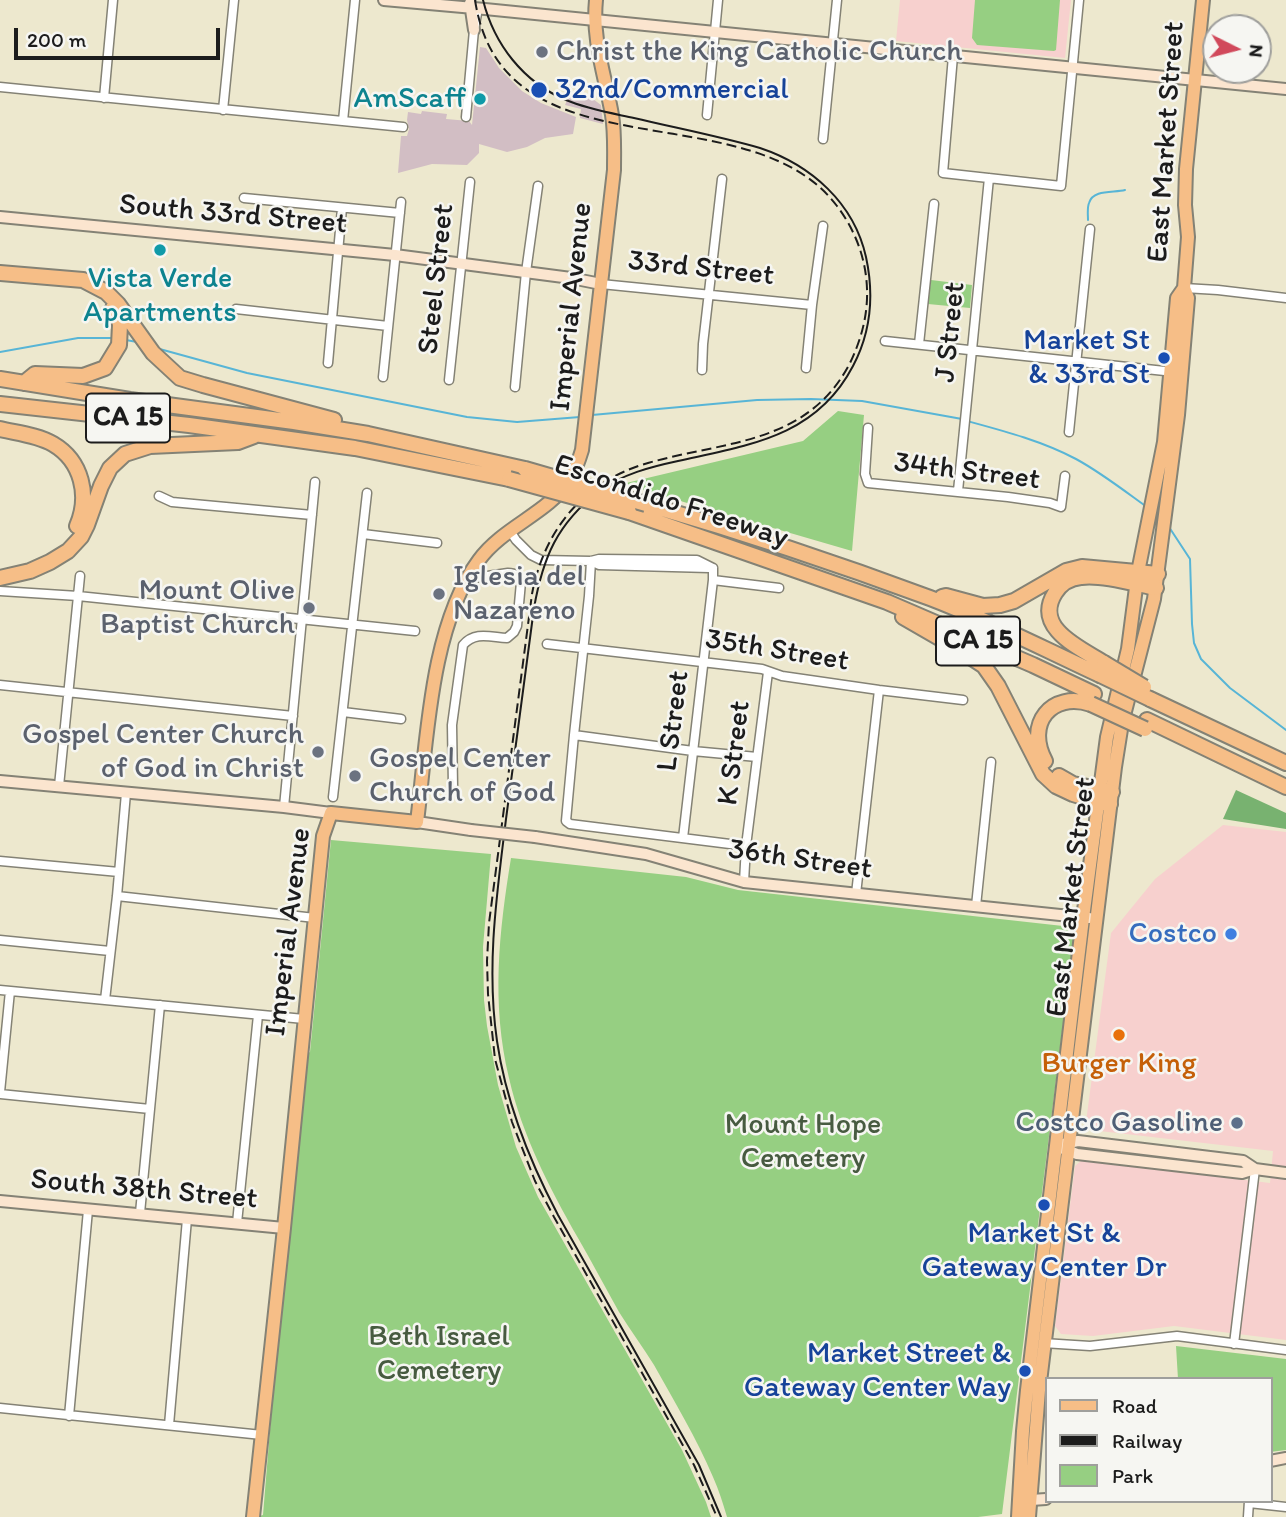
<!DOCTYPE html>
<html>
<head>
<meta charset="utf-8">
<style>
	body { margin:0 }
	#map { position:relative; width:1286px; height:1517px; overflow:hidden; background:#ede8ce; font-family:Itim,sans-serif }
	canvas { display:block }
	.legend { position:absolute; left:1045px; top:1377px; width:228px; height:126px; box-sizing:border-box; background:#f6f6f2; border:2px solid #9f9f9c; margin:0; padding:9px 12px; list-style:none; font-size:21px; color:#1c1c1c }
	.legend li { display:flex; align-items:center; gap:14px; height:35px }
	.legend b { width:35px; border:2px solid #9f9f9c }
	.north { position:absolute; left:1202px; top:14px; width:70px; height:70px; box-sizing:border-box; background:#f6f6f2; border:2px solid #9f9f9c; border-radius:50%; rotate:96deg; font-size:19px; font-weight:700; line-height:28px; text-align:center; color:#1c1c1c }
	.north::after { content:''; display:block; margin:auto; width:24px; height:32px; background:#d1495b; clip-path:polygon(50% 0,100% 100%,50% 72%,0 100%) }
	.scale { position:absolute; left:14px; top:28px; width:206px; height:32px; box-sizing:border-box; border:4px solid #1c1c1c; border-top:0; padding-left:9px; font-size:21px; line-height:24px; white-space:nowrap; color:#1c1c1c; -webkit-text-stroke:5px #f6f6f2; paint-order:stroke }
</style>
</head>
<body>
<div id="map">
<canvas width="1286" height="1517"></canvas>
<ul class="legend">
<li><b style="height:9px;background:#f6be87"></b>Road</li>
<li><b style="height:9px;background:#1c1c1c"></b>Railway</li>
<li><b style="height:19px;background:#96cf82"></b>Park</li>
</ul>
<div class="north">N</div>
<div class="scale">200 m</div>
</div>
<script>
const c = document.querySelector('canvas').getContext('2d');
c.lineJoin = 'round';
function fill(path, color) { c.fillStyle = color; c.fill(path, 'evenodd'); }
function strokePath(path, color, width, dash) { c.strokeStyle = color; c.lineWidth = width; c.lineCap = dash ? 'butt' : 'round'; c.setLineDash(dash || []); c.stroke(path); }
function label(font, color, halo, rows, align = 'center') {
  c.font = font + ' Itim,sans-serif'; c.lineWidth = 5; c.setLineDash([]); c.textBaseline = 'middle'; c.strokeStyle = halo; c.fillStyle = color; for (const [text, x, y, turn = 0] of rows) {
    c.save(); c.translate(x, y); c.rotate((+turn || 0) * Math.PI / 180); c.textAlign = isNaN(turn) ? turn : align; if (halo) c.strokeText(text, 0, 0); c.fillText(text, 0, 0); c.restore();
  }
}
fill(new Path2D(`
	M900,0H1071L1065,58L896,41Z
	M1223,825L1286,832V1340L1174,1326L1093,1336L1061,1334L1055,1326L1075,1166L1082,1160L1270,1183L1273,1151L1091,1130L1086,1122L1111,933L1155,879Z`), '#f7d0ce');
fill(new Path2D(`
	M480,47L486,48L499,68L522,91L541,103L576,117L573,134L545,138L527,147L507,152L479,144V153L467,165L432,164L398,173L401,136H407L409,129L407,120L408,112L421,114L422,111L447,114L446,119L469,121L472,125Z
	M569,96L584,100L589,96L601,105L603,124L580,118L581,109L565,105Z`), '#d2bec4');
fill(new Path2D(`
	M975,0H1060L1056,50L1054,51L977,45L972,38Z
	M931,280L972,285L970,308L928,304Z
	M838,411L864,415L852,551L622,484L803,441Z
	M331,840L491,854L483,947L484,1000L487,1026L498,1085L516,1147L538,1197L682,1450L706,1502L711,1517H259V1516L263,1515L277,1345L307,1054L310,1052Z
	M511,858L686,877L738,890L1063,926L1074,935L1002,1514L978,1517H727C723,1504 719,1490 713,1477C697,1439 674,1401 654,1365C643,1347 630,1330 619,1312C605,1287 592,1262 578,1238C549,1187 522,1135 509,1078C491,1003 499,932 511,858Z
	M1176,1346L1286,1359V1450L1270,1452V1379H1178Z`), '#96cf82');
fill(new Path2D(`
	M1236,790L1286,813V829L1223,819Z`), '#78b270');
strokePath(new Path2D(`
	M1088,220C1088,215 1087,208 1089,203C1093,189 1114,193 1125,190
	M126,340L137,342
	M156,348L247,373L467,417L517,422L580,417
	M0,352L78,338H113
	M592,415L757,400L811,399L862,401L962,419
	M967,421C1004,431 1042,441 1076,459C1100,472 1122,489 1144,505
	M1169,527L1190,559L1192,624L1194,643L1201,659L1230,688L1286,730`), '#58b5d6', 2);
const street = new Path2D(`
	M953,56L943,173L1061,186L1079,0
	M0,87L403,127
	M104,98L113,0
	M223,110L234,0
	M707,115L718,0
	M466,117L474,30L478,8
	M343,121L355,0
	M823,139L837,0
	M244,198L400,213
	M601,284L812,305
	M1184,288L1218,290L1286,298
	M236,309L388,326
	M885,341L1174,372
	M919,344L934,204
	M328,363L342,208
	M806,368L812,305L823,226
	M702,370L703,344L722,179
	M383,377L401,202
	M449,380L470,182
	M515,387L526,272L538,186
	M868,428L865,474L868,483L1008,497L1050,503L1061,507L1065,476
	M1069,432L1090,229
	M958,491L989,178
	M159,496L172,502L312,515
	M510,531L516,540L531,555L541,560L591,561L599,559L697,560L713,568
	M363,534L437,543
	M591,561L589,596L574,735L566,821L570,824L746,846
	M591,561L599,565L709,568
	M713,580L779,588
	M0,591L78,596L415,631
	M547,644L762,669L782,676L879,690L963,700
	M0,685L293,716
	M343,712L401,719
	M574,735L693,751L757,757
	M59,786L80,576
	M453,787L452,725L463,645C475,631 490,637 507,638L514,632L517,626L521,582C518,575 515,573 508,573L467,579
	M333,797L367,493
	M284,807L315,482
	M683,838L713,580V568
	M0,861L119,872
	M744,882L746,846L768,672
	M856,894L879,690
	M117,896L315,918
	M976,906L991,762
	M0,940L110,951
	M0,990L304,1019
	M105,1000L117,896L126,793
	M0,1092L10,991
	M0,1094L150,1109
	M140,1213L160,1005
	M237,1223L258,1015
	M1043,1343L1090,1346L1177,1336L1286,1350
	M1234,1344L1255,1169
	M0,1408L262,1435
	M69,1416L88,1210
	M169,1425L187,1219
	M1249,1503L1286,1507
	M1248,1517L1249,1501`);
const secondary = new Path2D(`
	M384,0L485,9L1286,89
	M470,3L474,30
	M0,217L395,255L571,278L601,284
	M0,781L284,807L331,813
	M417,822L471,830
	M535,837L646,854L744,882L1089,918
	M1063,1144L1078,1141L1243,1161L1255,1169L1286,1173
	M1061,1148L1077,1154L1242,1173L1255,1169
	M0,1201L284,1228
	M1270,1461L1286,1458
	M1031,1500L1046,1499`);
const primary = new Path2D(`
	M253,1517L284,1228L320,866L323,836L331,813L417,822C427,742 430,626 479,560C503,527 547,514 570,480C575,471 579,460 582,450L614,170C614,151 615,133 612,115C605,75 592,41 596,0
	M1018,1517L1023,1431L1027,1390L1083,918L1107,737L1128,649L1138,572L1164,442L1177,298L1184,288
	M1029,1517L1039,1390L1115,767L1122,723L1154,599L1178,415L1188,298L1184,288L1188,237L1185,205L1186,169L1203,0`);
const highway = new Path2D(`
	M0,273L83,280L106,292L118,304L153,353L180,378L203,385L334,420
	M0,379L130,400L294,422L368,434L525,469
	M24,383L35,374L83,376L105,368L119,345L120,325L118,315L113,308
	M0,404L189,425L355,448L509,479
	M0,429C17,433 38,435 53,444C82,461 90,496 77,526
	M646,504C742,532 836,563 930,598C988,620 1044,649 1100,675
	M629,512L887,602L1033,665L1094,694
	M0,578L30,571L50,562L68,551L81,537L87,525L101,486L110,468L125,454L150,446L238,442L254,436
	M942,597L946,596L983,606L1000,605L1014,601L1066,571L1082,567L1158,574
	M903,617L955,647L984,666L998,686L1043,774L1056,786L1073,794L1099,802L1110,804
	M1104,663C1080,648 1033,628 1055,593C1061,583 1070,578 1081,577C1101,574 1136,584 1156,588
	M1150,699L1286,763
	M1147,720L1286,787
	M1045,761C1025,724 1051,691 1091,704
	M1059,776L1073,784L1112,792`);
strokePath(street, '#848275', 11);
strokePath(secondary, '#848275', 14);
strokePath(primary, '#848275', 16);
strokePath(highway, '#848275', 18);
strokePath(street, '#fff', 8);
strokePath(secondary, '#fbe5cf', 10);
strokePath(primary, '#f6be87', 12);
strokePath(highway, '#f6be87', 14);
strokePath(new Path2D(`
	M483,0C494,44 523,82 566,100C587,109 611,113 634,118C676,128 718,136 760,148C811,165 854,203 866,257C874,294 871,332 853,366C816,437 749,445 678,461C650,467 623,474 599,491C557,524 543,557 534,608C525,679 515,749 506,819C497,893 486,966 497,1041C506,1103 529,1160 558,1215L699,1465L721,1517`), '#1c1c1c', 2);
strokePath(new Path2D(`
	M475,0C503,182 748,88 837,206C855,230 866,258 867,289C868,315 861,341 849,365C806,445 724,441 648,463C584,481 544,530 532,594L489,923L487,961L488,994L495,1059L512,1122L535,1181L554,1217L694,1465L717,1517`), '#1c1c1c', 2, [10, 5]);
const secondaryBridge = new Path2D(`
	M471,830L535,837`);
const highwayBridge = new Path2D(`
	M525,469L646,504
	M509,479L629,512
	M1104,663L1144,687
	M1100,675L1150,699
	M1091,704L1145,729`);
strokePath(secondaryBridge, '#848275', 14, []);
strokePath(highwayBridge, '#848275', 18, []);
strokePath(secondaryBridge, '#fbe5cf', 10);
strokePath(highwayBridge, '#f6be87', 14);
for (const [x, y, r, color] of [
	[542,52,7,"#6b7280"],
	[539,90,9,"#1a4fb4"],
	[480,99,7,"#0f9aa8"],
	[160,250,7,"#0f9aa8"],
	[1164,358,7,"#1a4fb4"],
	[439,594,7,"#6b7280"],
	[309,608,7,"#6b7280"],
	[318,752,7,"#6b7280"],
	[355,776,7,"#6b7280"],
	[1231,934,7,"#3f7fe0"],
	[1119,1035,7,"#e8710a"],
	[1237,1123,7,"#5c6f8a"],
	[1044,1205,7,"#1a4fb4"],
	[1025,1371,7,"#1a4fb4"]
]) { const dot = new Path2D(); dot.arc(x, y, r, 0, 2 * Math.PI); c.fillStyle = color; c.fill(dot); strokePath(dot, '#f6f6f2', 2.5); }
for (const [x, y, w] of [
	[128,418,84],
	[978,641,84]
]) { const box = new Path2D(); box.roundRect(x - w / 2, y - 24.5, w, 49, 5); c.fillStyle = '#f6f6f2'; c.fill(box); strokePath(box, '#1c1c1c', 2); }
label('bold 28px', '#1c1c1c', null, [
	["CA 15",128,418],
	["CA 15",978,641]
]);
label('30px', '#5b616d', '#f6f6f2', [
	["Christ the King Catholic Church",556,52],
	["Iglesia del",453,577],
	["Nazareno",453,611],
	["Mount Olive",295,591,"right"],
	["Baptist Church",295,625,"right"],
	["Gospel Center Church",304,735,"right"],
	["of God in Christ",304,769,"right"],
	["Gospel Center",369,759],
	["Church of God",369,793]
], 'left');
label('30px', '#164399', '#f6f6f2', [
	["32nd/Commercial",555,90,"left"],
	["Market St",1150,341],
	["& 33rd St",1150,375],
	["Market St &",1044,1234,"center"],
	["Gateway Center Dr",1044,1268,"center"],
	["Market Street &",1011,1354],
	["Gateway Center Way",1011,1388]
], 'right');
label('30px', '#0d838f', '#f6f6f2', [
	["AmScaff",466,99],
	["Vista Verde",160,279,"center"],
	["Apartments",160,313,"center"]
], 'right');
label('30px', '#1c1c1c', '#f6f6f2', [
	["East Market Street",1167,142,-86],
	["South 33rd Street",233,215,5],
	["33rd Street",701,269,6],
	["Steel Street",437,279,-84],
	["Imperial Avenue",572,307,-84],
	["J Street",951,332,-84],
	["34th Street",967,472,7],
	["Escondido Freeway",671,502,18],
	["35th Street",777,651,9],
	["L Street",674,721,-83],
	["K Street",735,753,-83],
	["36th Street",800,860,8],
	["East Market Street",1072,897,-83],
	["Imperial Avenue",289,932,-83],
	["South 38th Street",144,1190,5]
]);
label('30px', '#366cbe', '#f6f6f2', [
	["Costco",1217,934]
], 'right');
label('30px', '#c56008', '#f6f6f2', [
	["Burger King",1119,1064]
]);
label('30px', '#4e5e75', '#f6f6f2', [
	["Costco Gasoline",1223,1123]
], 'right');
label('30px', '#475b40', '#f6f6f2', [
	["Mount Hope",803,1125],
	["Cemetery",803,1159],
	["Beth Israel",439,1337],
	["Cemetery",439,1371]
]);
</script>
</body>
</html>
